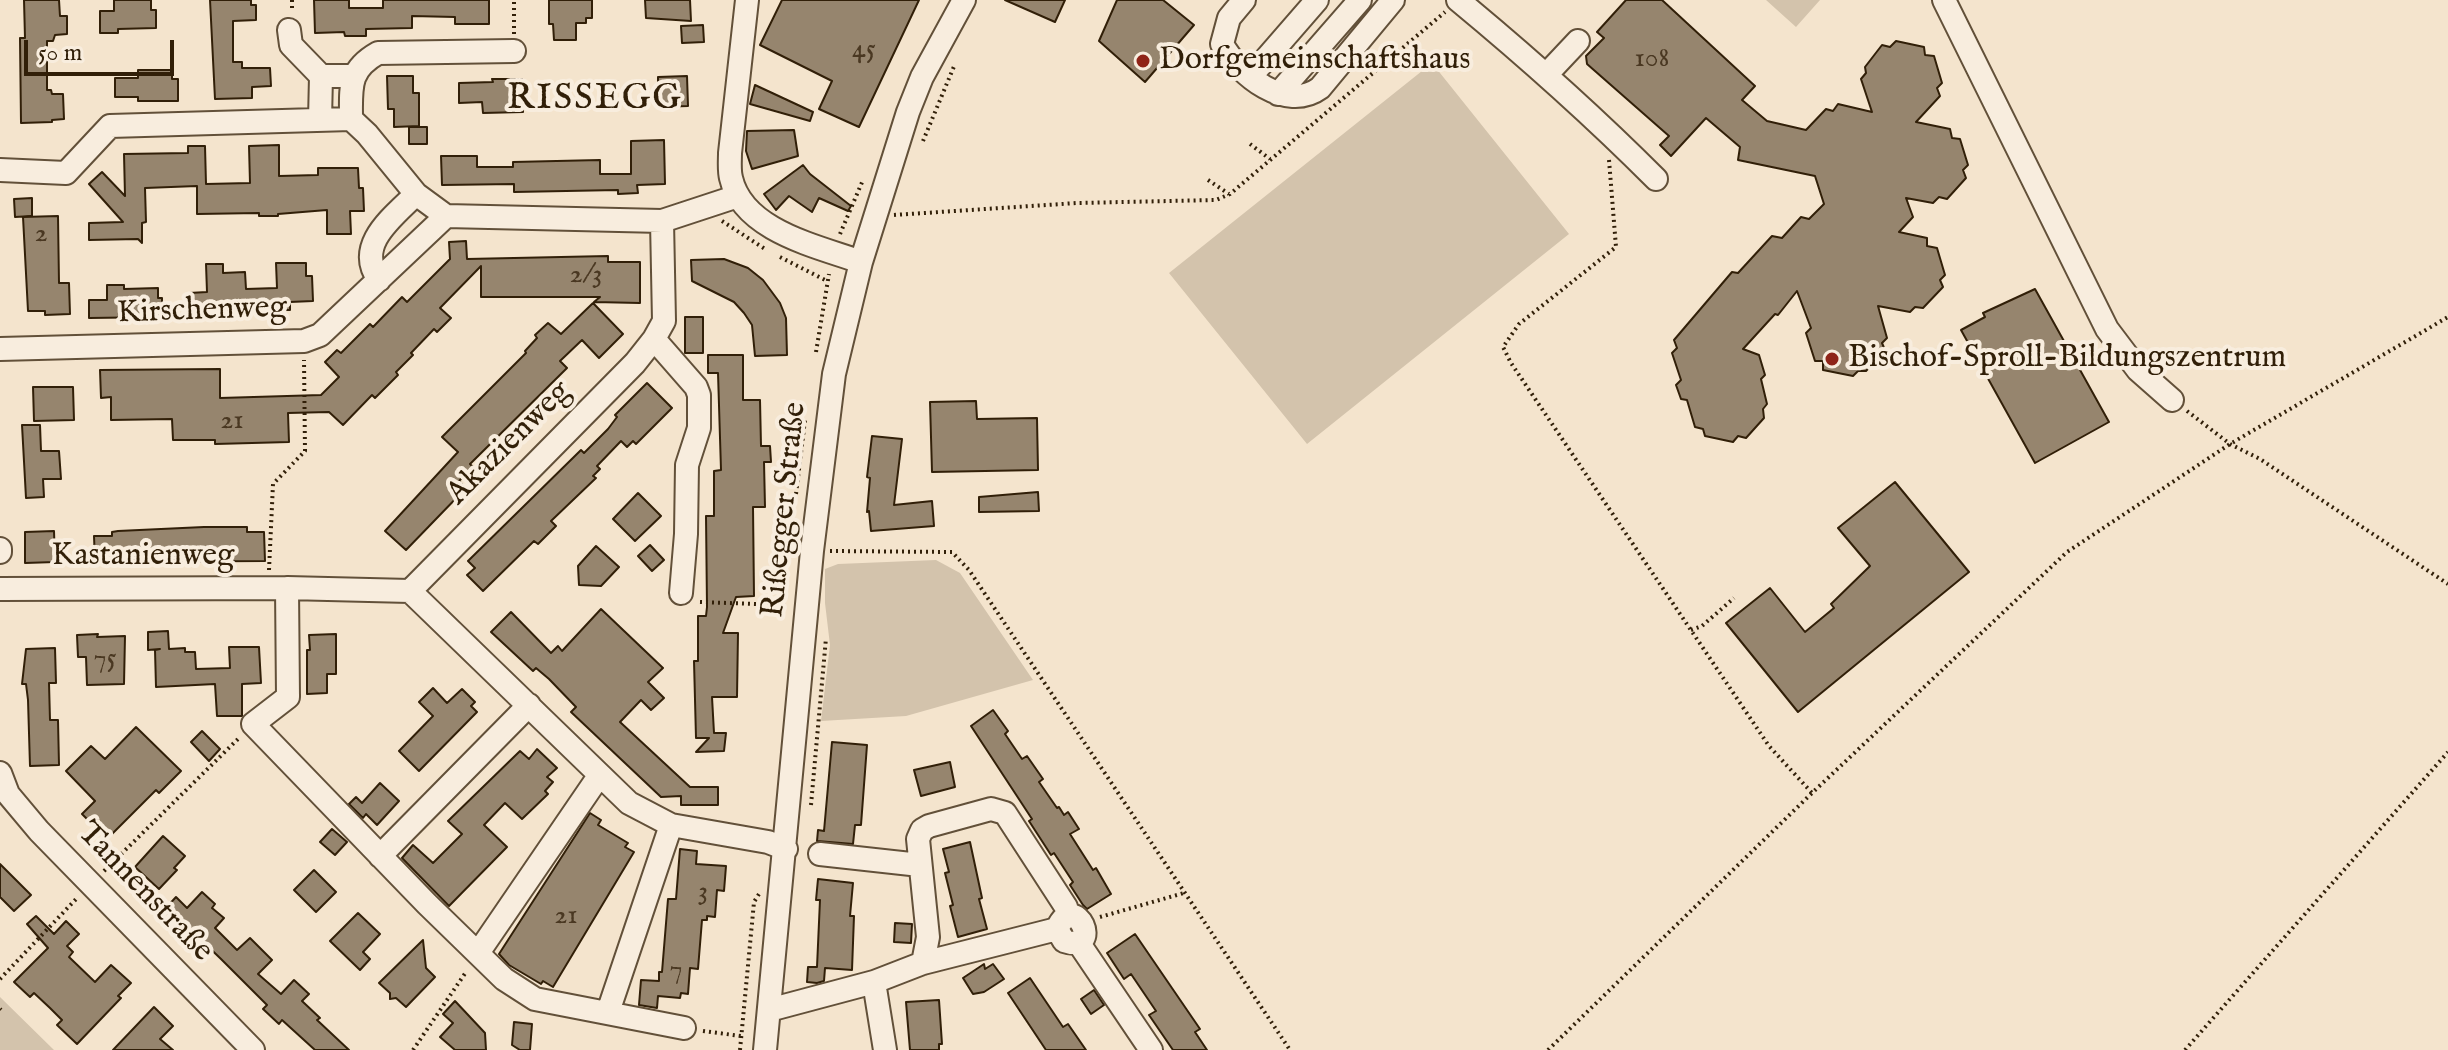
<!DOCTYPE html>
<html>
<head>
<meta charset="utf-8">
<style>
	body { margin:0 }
	#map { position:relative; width:2448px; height:1050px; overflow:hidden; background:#f4e4cd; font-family:"IM FELL English",serif }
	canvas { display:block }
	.scale { position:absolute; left:24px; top:40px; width:150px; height:36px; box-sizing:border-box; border:4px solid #311f08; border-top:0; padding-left:10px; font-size:24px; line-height:28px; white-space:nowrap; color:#311f08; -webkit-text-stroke:6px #f8edde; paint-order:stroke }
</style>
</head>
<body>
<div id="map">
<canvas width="2448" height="1050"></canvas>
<div class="scale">50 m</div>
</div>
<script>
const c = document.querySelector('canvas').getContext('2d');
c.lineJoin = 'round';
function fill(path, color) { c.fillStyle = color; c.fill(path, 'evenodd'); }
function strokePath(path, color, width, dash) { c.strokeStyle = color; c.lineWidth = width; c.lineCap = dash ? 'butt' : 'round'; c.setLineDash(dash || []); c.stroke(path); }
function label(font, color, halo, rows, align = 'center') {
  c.font = font + ' "IM FELL English",serif'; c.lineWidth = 8; c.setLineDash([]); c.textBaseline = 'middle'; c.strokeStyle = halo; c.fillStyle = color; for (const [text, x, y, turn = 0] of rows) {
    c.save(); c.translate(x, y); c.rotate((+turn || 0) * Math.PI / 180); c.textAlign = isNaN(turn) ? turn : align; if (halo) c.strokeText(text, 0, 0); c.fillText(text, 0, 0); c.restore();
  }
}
fill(new Path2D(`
	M1766,0H1820L1796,27Z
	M1432,63L1569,234L1307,444L1169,273Z
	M936,560L960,573L1033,680L906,716L821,721L830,645L825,603V569L838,564Z
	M0,997L54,1050H0Z`), '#d3c3ac');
const building = new Path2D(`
	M24,0H59L60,16H67V34L55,35L53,41H47V90H51L52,94H63L64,119L52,120V122L21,123L20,38H25Z
	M114,0H151V10H156V28L118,29V33H100V11H114Z
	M210,0H251V5H256V20L233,21V62H242V68H270L271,86L252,87V98L215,99Z
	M314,0H349V8H383V0H489V24H455V17L412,16V28L366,29V36H345L344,32L315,33Z
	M549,0H592V18H586V23H576V40H554L553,24H549Z
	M645,0H690L691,21L646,18Z
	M782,0H919L859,127L819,109L832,81L760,45Z
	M1005,0H1065L1055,22Z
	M1117,0H1163L1194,25L1145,82L1099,41Z
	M1626,0H1662L1755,86L1742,100L1767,121L1806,130L1826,109L1833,111L1838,104L1872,112L1861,79L1866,73L1865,67L1882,45L1890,47L1896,41L1924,47L1925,55L1934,56L1942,83L1937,88L1940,96L1916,122L1950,129L1952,138L1960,139L1968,165L1963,170L1966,178L1947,199L1939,197L1933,203L1906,198L1913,217L1899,232L1927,238V246L1937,248L1945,275L1940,280L1943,287L1923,308L1915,307L1910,312L1878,306L1887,338L1882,343L1885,350L1866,371H1858L1853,376L1823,370V361H1815L1806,333L1811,328L1797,291L1778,315L1775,314L1743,349L1759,355L1765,375L1761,379L1767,404L1763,409L1764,418L1746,438L1738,436L1733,442L1705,436L1703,429L1695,427L1687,400L1681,399L1676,385L1681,380L1672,353L1677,348L1674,340L1732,272L1738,273L1772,236L1782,238L1801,217L1809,219L1824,204L1815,176L1738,160L1740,147L1706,118L1671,156L1660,145L1669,136L1587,64L1586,56L1604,38L1597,32Z
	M703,25L704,42L682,43L681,26Z
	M138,70H172V79H178V101H138V97H115V78H138Z
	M387,76H413V93H419V126L394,127V109H388Z
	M687,76L688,106L658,107V96L654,92L658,88V77Z
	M492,79H522L523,112L483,113L482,102L459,103V83L493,82Z
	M755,85L813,112L810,121L750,104Z
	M409,127H427V144H409Z
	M794,130L798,156L752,169L746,151L747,131Z
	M664,140L665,184L637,185L638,193L618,194V190L514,192V184L442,185L441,156H477V167H513V162L600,160V174H631V141Z
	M279,145V176L318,175V168H358L359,188H363L364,211H350L351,234H327V210L278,214V216H259V213L197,214V186L145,188L146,222L142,223V243L138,239L89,240V223L123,222L89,184L102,172L125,196L124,154L188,153V146H205L206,184L250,183L249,146Z
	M803,165L810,174L851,206L848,211L819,198L812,212L789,196L776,210L764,194Z
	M32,198V216L15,217L14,199Z
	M58,216L59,283H69L70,314L45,315V311H28L23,217Z
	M466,241L467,259L608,256V262H640V303L594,302L600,297H481V266L440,308L451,318L437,332L434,329L411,353L413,355L396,372L398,375L375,398L372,395L343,425L329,412L288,413L289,442L215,444V440H173L172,419L111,420V397L101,398L100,370L220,369V398L321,395L339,377L325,362L337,350L341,353L370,324L373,327L402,297L407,302L450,259L449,242Z
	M724,259L748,268L763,280L780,303L786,318L787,355L755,356L752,325L744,313L734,302L692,281L691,260Z
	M276,263H306V276H312L313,301L290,302V310H273V308L190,311L189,293L207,292L206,264H223V273L245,272L246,289L277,288Z
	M107,285H124V289L158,288V298H162V317L89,318V300H107Z
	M2035,289L2109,422L2035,463L1961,330L1985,317L1983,313Z
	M593,303L623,334L599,358L582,340L560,361L567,368L470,464L473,467L459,481L466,488L406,550L385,531L458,452L442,437L526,353L525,351L537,338L535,335L548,323L561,334Z
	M685,317H703V353H685Z
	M708,355H743V400H760L761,446H770L771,462H764L765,507H753L754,596L736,597L723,633H738L737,697H712L714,733H726L724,751L696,752L709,738H696L694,661H698V616H706L707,607L706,516H714V471L721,470L718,373H708Z
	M647,383L672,408L636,444L633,441L627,447L621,441L597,466L600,469L593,476L596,478L551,521L556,526L538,544L534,541L483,591L467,575L475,568L468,561L581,450L584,453L608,429L617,417L615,415Z
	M33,387H73L74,420L34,421Z
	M976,401L977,419L1037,418L1038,470L932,472L930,402Z
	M22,425H40L41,451H59L61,479H43L44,497L26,498Z
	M872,436L902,439L894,505L932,501L934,526L871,531L869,511L867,512L870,478L867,477Z
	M1895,482L1969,572L1798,712L1726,623L1770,588L1805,632L1834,608L1831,604L1870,566L1838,528Z
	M1038,492L1039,511L979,512V497Z
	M638,493L661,516L635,541L613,519Z
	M204,527H247V532H264L265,561L95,562L94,536H112V532L118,531Z
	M54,531L55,562L25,563V532Z
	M650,545L664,560L652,571L638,556Z
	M596,546L619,567L601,586L579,585L578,566Z
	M601,609L663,668L648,682L664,698L651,710L641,700L620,722L690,787H718V805H681V796L661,797L571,712L576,707L549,679L536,668L533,671L491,632L511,612L551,653L558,646L562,651Z
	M168,631L169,649L185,648V652H195L196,669L230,668L229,647H259L261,683L242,684V716H217L215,684L156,687L155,650L160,649L148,650V632Z
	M98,634L97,637L125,636L124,684L87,685L86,657H78L77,635Z
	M336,634V674H327V693L307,694V650H310L309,635Z
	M55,648L56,683H49L50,720H58L59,765L30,766L28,700L26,684H22L26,649Z
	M433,688L447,703L462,689L475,702L471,706L477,712L419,771L399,751L433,716L419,702Z
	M993,710L1008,731L1005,734L1022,759L1027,756L1043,779L1039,782L1057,808L1059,807L1064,815L1068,812L1079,829L1070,834L1093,870L1096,868L1111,894L1087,909L1083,905L1070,885L1073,882L1054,853L1051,855L1029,821L1032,819L971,726Z
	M136,727L181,771L159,793L156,790L107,839L82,814L95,801L66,771L91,746L105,759Z
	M202,731L220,749L209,761L191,742Z
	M832,742L867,745L861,825H855L853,844L817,841L818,830L824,831Z
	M537,749L557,768L547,777L553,782L545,791L548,794L522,819L505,803L484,825L507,847L449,906L402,858L413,845L433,863L462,834L448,821L520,751L529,759Z
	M950,762L955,787L921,796L914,770Z
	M380,783L399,801L377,825L366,814L363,818L349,804L356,797L362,803Z
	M590,813L601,820L598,825L628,843L625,847L634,852L553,987L543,981L541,984L509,965L499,954Z
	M332,829L347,842L335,855L320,842Z
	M163,836L185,856L174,868L177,870L159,889L135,867Z
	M970,842L982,898L979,899L987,929L958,937L950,906L953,905L945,873L949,872L943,849Z
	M680,849L697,851L696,864L726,866L724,891L717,890L715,917L707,916V920H702L698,969L690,968L688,994L681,993L680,998L658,996L657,1008L639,1005L641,980L659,981V972H662L668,899H676Z
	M0,864L31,895L14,911L0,897Z
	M314,870L336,892L316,912L294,890Z
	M818,879L853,883L850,916H854L852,970L825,968L824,981L817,983L807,982L808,967H817L820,900H816Z
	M202,892L215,904L212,908L224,918L215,928L237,950L250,938L272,960L258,974L281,994L294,980L309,994L302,1001L320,1018L317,1020L349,1050H315L282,1020L279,1024L263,1009L267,1005L221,959L195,934H185V930L164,910L176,897L187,908Z
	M358,913L380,934L363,952L370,959L360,970L330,941Z
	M36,916L54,934L66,921L79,934L67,946L73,952L69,957L95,982L111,965L131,983L118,996L121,998L77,1044L57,1025L62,1020L50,1008L34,993L30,997L14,982L48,948L27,924Z
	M895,923L912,924L911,943L894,942Z
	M1135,934L1200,1029L1195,1032L1207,1050H1173L1149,1015L1156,1011L1131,974L1124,979L1107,953Z
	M423,940L426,968L435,977L406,1007L396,998L390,999V993L379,983Z
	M984,964L985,969L993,964L1004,979L984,992L973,994L963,978Z
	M1030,978L1063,1027L1068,1024L1086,1050H1046L1008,993Z
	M1094,990L1104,1005L1091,1014L1081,999Z
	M939,1000L942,1044H939V1050H910L906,1002Z
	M455,1001L485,1033L486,1050H455L440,1037L453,1023L443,1014Z
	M154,1007L173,1026L160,1039L173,1050H113Z
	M514,1022L532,1024L530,1050H520L512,1045Z`);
fill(building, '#96856e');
strokePath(building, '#311f08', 2);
const minor = new Path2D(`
	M747,0L730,153C730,161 729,170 731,178C743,231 817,246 861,262
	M1244,0L1229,18L1222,44C1239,75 1286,113 1320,88L1393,0
	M1458,0C1527,57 1593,116 1656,179
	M1944,0L2107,329L2138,370L2172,400
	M289,30L291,45L321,76
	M1546,75L1578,41
	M1251,76L1317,0
	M1278,94L1360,0
	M351,119C351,87 348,70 378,53L514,51
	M320,120L321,76H353
	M0,170L66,173L110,126L351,119L367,134L416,194L446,216
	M379,280C354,245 393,217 416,194
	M654,339L696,387L699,395V428L687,465L686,534L681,593
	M0,349L304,341L320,335L446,216L662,221L738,196
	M0,549V552
	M287,588L288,697L253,724L427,904L504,979L535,999L684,1028
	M0,589L287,588L410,591L629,803L671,825L768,842L786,849
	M410,591L635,363L654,339L664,321L662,221
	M0,773L8,794L39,831L253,1050
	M820,854L920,865
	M380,856L529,705
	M1078,942L1151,1050
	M478,953L599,776
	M923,963L928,937L918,839L922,830L929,826L991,809L1005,813L1066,907L1068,916
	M874,982L885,1050
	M769,1010L874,982L923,963L1057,929C1075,888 1105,955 1064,941L1057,929
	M608,1012L671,825
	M765,1050L812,551L834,374L861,262L908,112L922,77L964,0`);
strokePath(minor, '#625039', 26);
strokePath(new Path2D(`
	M292,0V12
	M514,34V0
	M923,141L955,64
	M1250,144L1270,159
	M1609,160L1616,247L1519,324L1503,347L1511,363L1769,746L1812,793
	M1208,180L1229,194
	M894,215L1077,203L1216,200L1230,194L1445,12
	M722,221L765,249
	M840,234L863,180
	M780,257L827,281
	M816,352L829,274
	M2187,411L2230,444L2260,459L2448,584
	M796,494L805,420
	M830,551L952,552L969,570L1290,1050
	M269,570L273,484L305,451L304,360
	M700,602L785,605
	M1691,630L1702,626L1734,598
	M811,805L826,638
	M104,871L240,737
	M1100,917L1184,893
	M0,979L78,897
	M0,1009L1,1010
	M703,1031L741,1036
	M413,1050L466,972
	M740,1050L754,902L759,894
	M1548,1050L1812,793L2067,552L2230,444L2448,317
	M2185,1050L2448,752`), '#311f08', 4, [2, 4]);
strokePath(minor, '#f8edde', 22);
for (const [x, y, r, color] of [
	[1143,61,8,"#8f2418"],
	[1832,359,8,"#8f2418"]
]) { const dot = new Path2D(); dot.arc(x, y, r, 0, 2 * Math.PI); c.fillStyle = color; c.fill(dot); strokePath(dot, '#f8edde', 3); }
label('28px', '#4a3822', null, [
	["45",864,51],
	["108",1652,60],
	["2",41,235],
	["2/3",586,276],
	["21",232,422],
	["75",105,660],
	["3",703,893],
	["21",566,917],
	["7",676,971]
]);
label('32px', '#311f08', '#f8edde', [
	["Dorfgemeinschaftshaus",1159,61],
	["Bischof-Sproll-Bildungszentrum",1848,359]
], 'left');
label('32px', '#311f08', '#f8edde', [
	["Kirschenweg",202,312,-2],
	["Akazienweg",510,444,-45],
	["Rißegger Straße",786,510,-84],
	["Kastanienweg",143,557],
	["Tannenstraße",144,893,46]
]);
c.letterSpacing = '2px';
label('36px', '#311f08', '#f8edde', [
	["RISSEGG",595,101]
]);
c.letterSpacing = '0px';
</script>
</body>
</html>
